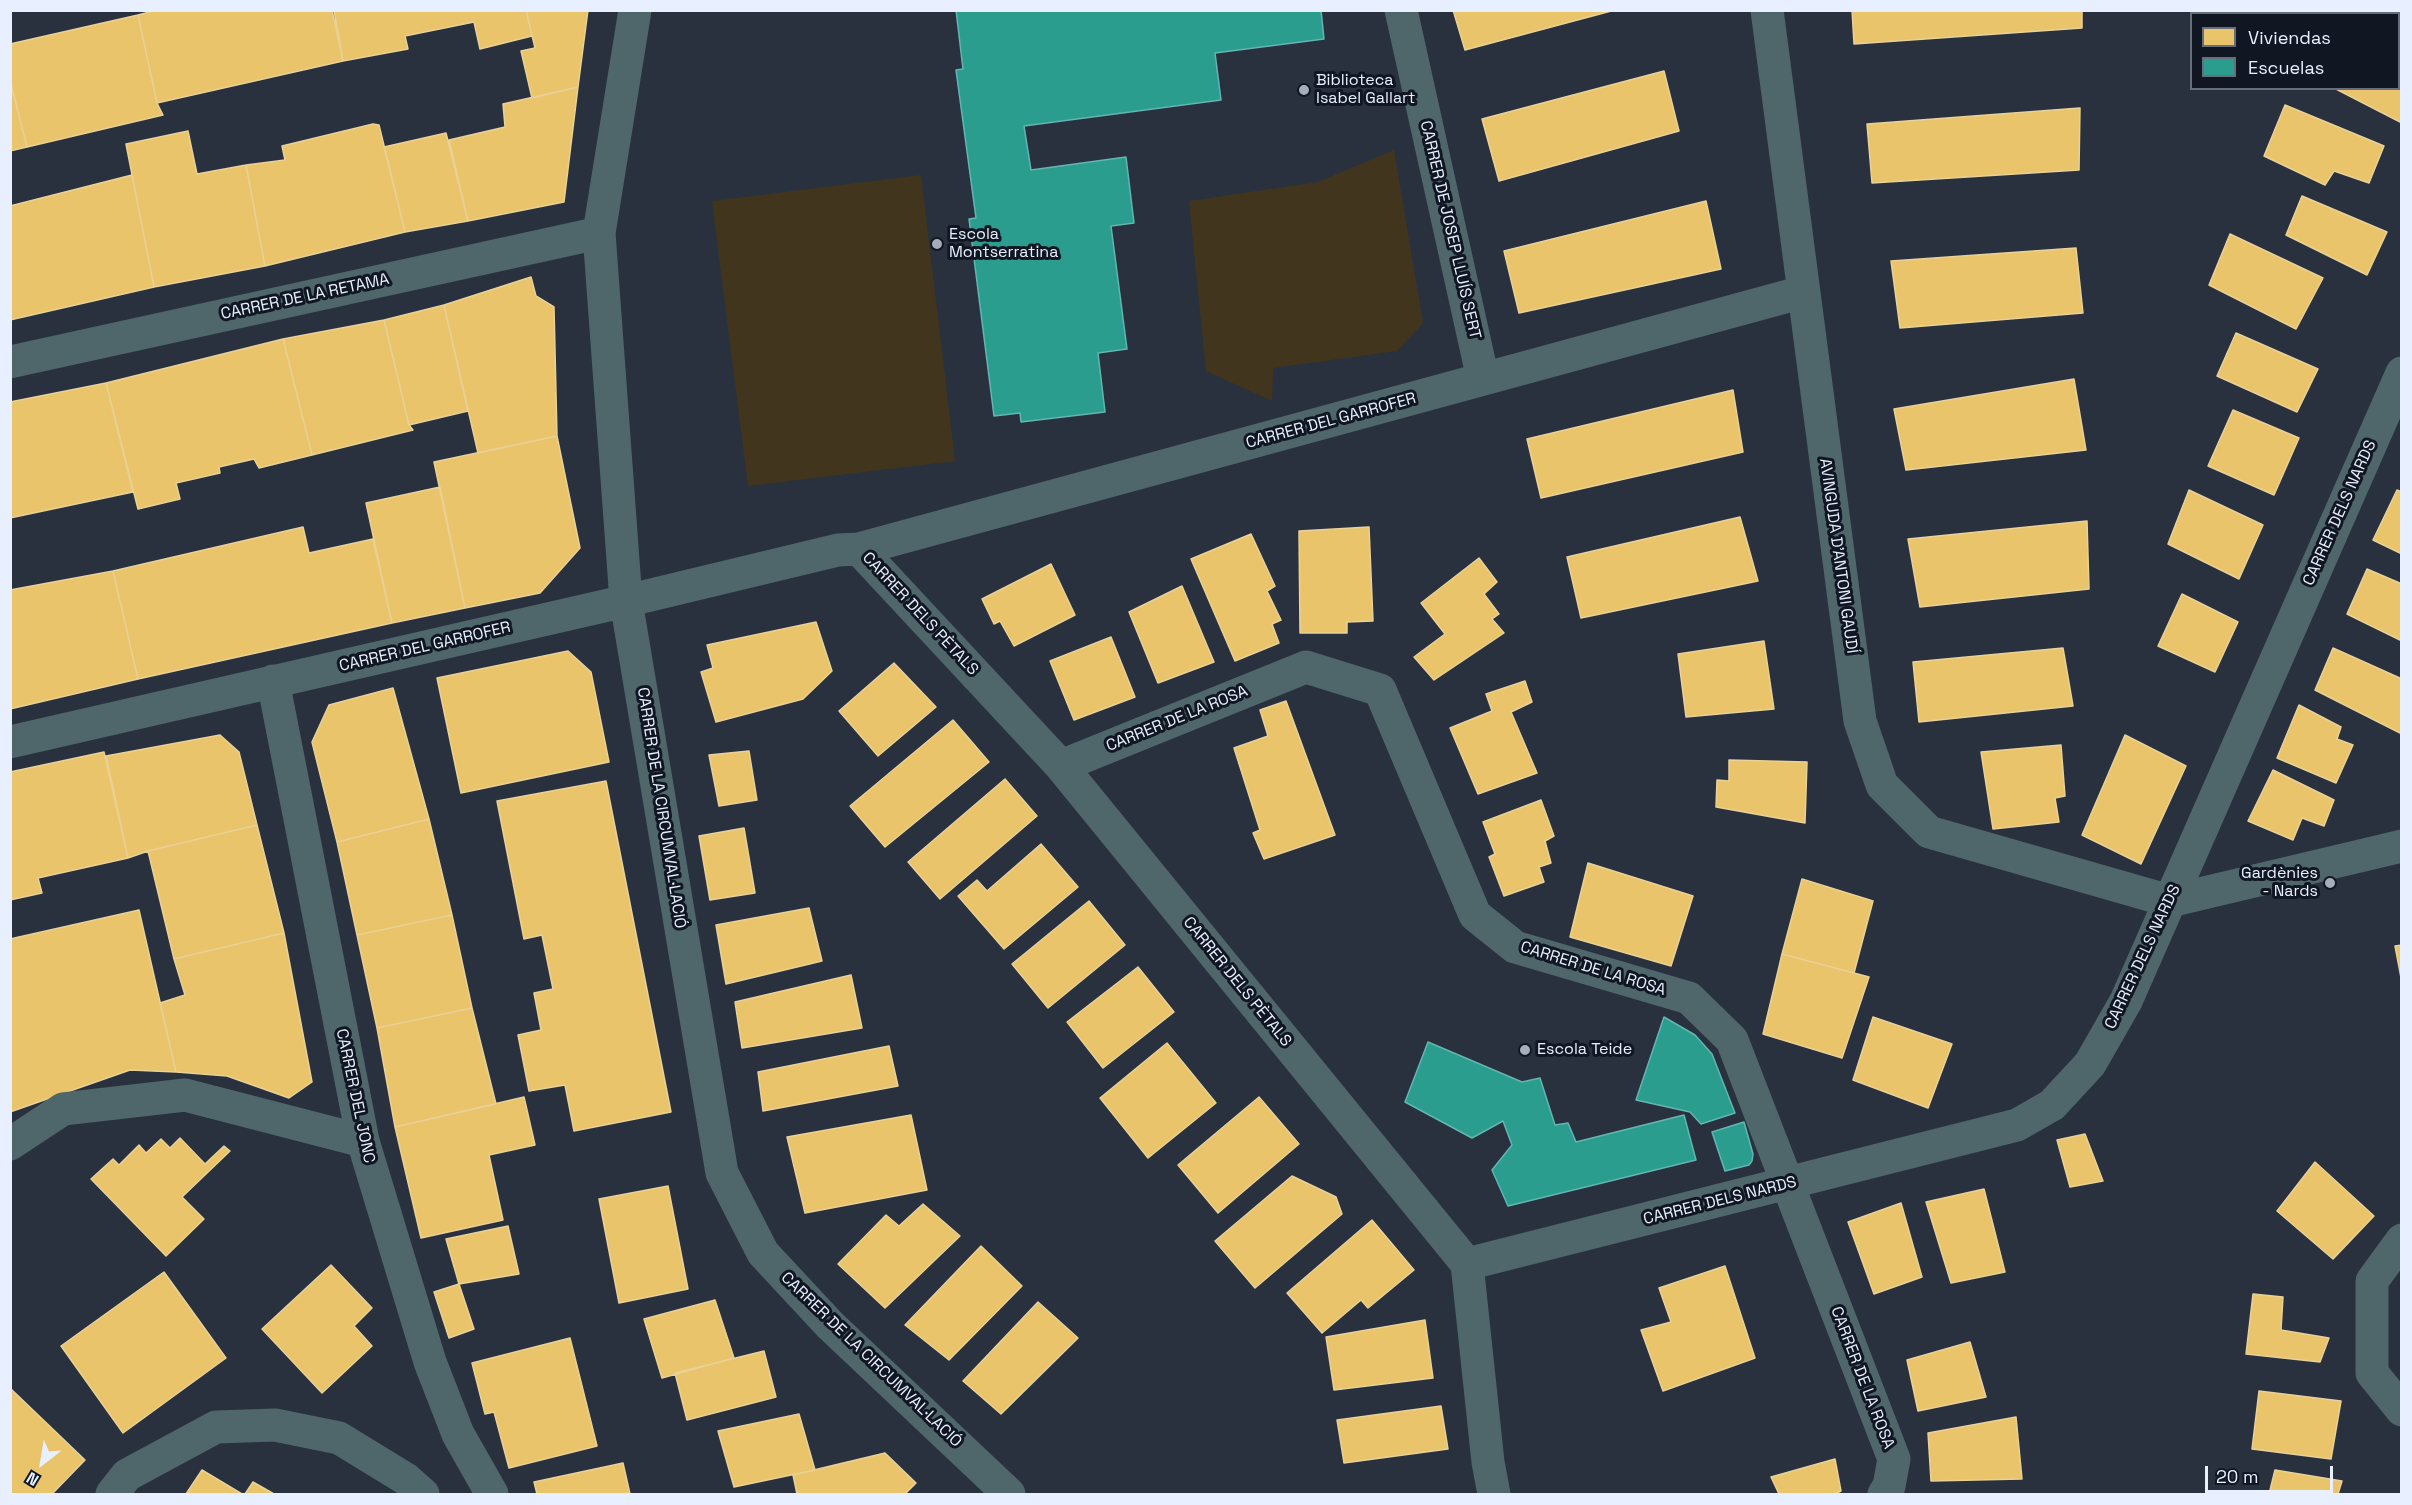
<!DOCTYPE html>
<html>
<head>
<meta charset="utf-8">
<style>
	body { margin:0 }
	#map { position:relative; width:2412px; height:1505px; overflow:hidden; background:#29313f; font-family:"Space Grotesk",sans-serif }
	canvas { display:block }
	.frame { position:absolute; inset:0; border:12px solid #e8f0ff; pointer-events:none }
	.legend { position:absolute; left:2190px; top:12px; width:210px; height:78px; box-sizing:border-box; background:#101723; border:2px solid #666e7b; margin:0; padding:8px 10px; list-style:none; font-size:18px; color:#e8f0ff }
	.legend li { display:flex; align-items:center; gap:12px; height:30px }
	.legend b { width:30px; border:2px solid #666e7b }
	.north { position:absolute; left:12px; top:1433px; width:60px; height:60px; -webkit-text-stroke:4px #101723; paint-order:stroke; rotate:211deg; font-size:16px; font-weight:700; line-height:24px; text-align:center; color:#e8f0ff }
	.north::after { content:''; display:block; margin:auto; width:21px; height:27px; background:#e8f0ff; clip-path:polygon(50% 0,100% 100%,50% 72%,0 100%) }
	.scale { position:absolute; left:2205px; top:1466px; width:128px; height:27px; box-sizing:border-box; border:3px solid #e8f0ff; border-top:0; padding-left:8px; font-size:18px; line-height:21px; white-space:nowrap; color:#e8f0ff; -webkit-text-stroke:4px #101723; paint-order:stroke }
</style>
</head>
<body>
<div id="map">
<canvas width="2412" height="1505"></canvas>
<div class="frame"></div>
<ul class="legend">
<li><b style="height:16px;background:#e9c46a"></b>Viviendas</li>
<li><b style="height:16px;background:#2a9d8f"></b>Escuelas</li>
</ul>
<div class="north">N</div>
<div class="scale">20 m</div>
</div>
<script>
const c = document.querySelector('canvas').getContext('2d');
c.lineJoin = 'round';
function fill(path, color) { c.fillStyle = color; c.fill(path, 'evenodd'); }
function strokePath(path, color, width, dash) { c.strokeStyle = color; c.lineWidth = width; c.lineCap = dash ? 'butt' : 'round'; c.setLineDash(dash || []); c.stroke(path); }
function label(font, color, halo, rows, align = 'center') {
  c.font = font + ' "Space Grotesk",sans-serif'; c.lineWidth = 6; c.setLineDash([]); c.textBaseline = 'middle'; c.strokeStyle = halo; c.fillStyle = color; for (const [text, x, y, turn = 0] of rows) {
    c.save(); c.translate(x, y); c.rotate((+turn || 0) * Math.PI / 180); c.textAlign = isNaN(turn) ? turn : align; if (halo) c.strokeText(text, 0, 0); c.fillText(text, 0, 0); c.restore();
  }
}
fill(new Path2D(`
	M1394,150L1423,323L1397,351L1273,368L1272,401L1206,371L1189,201L1318,182Z
	M921,175L955,461L748,486L712,201Z`), '#42351d');
const homes = new Path2D(`
	M157,10H332L343,61L157,103L138,15Z
	M334,10H526L532,36L480,49L474,22L405,36L408,49L343,61Z
	M526,10H588L578,87L532,98L521,51L535,48Z
	M1453,10H1615L1465,50Z
	M1852,10H2082V28L1854,44Z
	M2360,10H2402V31L2398,29V14H2366Z
	M138,15L157,103L163,115L27,147L10,80V44Z
	M2398,54L2402,55V123L2334,88H2398Z
	M1664,71L1679,131L1499,181L1482,119Z
	M10,80L27,147L10,151Z
	M578,87L564,202L468,221L449,140L505,127L503,104Z
	M2285,105L2384,146L2369,183L2334,171L2325,185L2264,156Z
	M2080,108L2079,170L1872,183L1867,124Z
	M373,124L379,125L405,232L265,266L246,165L285,160L282,146Z
	M188,131L197,174L246,165L265,266L154,287L126,144Z
	M446,133L468,221L405,232L384,147Z
	M132,175L154,287L10,320V206Z
	M2302,196L2387,232L2367,275L2286,235Z
	M1706,201L1721,269L1519,313L1504,251Z
	M2230,234L2323,278L2296,329L2209,285Z
	M2076,248L2083,313L1900,328L1891,261Z
	M531,277L536,296L554,307L557,436L478,453L444,305Z
	M444,305L468,411L409,425L384,320Z
	M384,320L409,425L413,430L312,455L283,339Z
	M2236,333L2318,369L2297,412L2217,376Z
	M283,339L312,455L259,468L254,459L219,467L220,473L176,483L180,499L138,509L106,383Z
	M2074,379L2086,450L1906,470L1894,409Z
	M106,383L133,492L10,518V402Z
	M1733,390L1743,452L1541,498L1527,439Z
	M2233,410L2299,438L2274,495L2208,466Z
	M557,436L580,548L540,593L465,608L434,462Z
	M440,487L465,608L392,623L366,503Z
	M2189,490L2263,525L2239,579L2168,544Z
	M2397,490L2402,492V554L2373,540Z
	M1740,517L1758,581L1581,618L1567,557Z
	M2087,521L2089,589L1920,607L1908,539Z
	M303,527L309,553L373,539L392,623L138,679L113,571Z
	M1369,527L1373,621L1347,622V633H1300L1299,531Z
	M1251,534L1275,586L1267,591L1281,620L1272,624L1279,643L1235,661L1191,559Z
	M1479,558L1497,582L1484,594L1499,614L1492,619L1504,633L1434,680L1414,657L1445,634L1421,603Z
	M1051,564L1075,615L1014,646L1000,621L994,624L982,599Z
	M2367,569L2402,584V641L2347,614Z
	M113,571L138,679L10,709V590Z
	M1182,586L1214,662L1158,683L1129,612Z
	M2182,594L2238,622L2215,672L2158,646Z
	M816,622L832,671L803,699L716,722L701,672L713,668L707,645Z
	M1111,637L1135,697L1074,720L1050,661Z
	M1764,641L1774,709L1686,717L1678,654Z
	M2063,648L2073,706L1919,722L1913,662Z
	M2333,648L2402,679V734L2315,690Z
	M568,651L591,672L609,762L461,793L437,678Z
	M894,663L936,707L878,756L839,711Z
	M1525,681L1532,702L1511,712L1537,773L1478,794L1450,728L1492,711L1486,694Z
	M393,688L429,819L337,842L312,742L329,705Z
	M1286,701L1335,835L1264,859L1253,833L1260,830L1234,748L1268,736L1260,710Z
	M2299,705L2341,727L2337,739L2353,745L2336,783L2277,758Z
	M953,720L989,762L885,847L850,806Z
	M220,735L239,752L257,825L148,851L128,858L106,756Z
	M2125,735L2186,766L2141,864L2082,835Z
	M2061,745L2065,796L2055,798L2059,822L1993,829L1981,752Z
	M749,751L757,800L719,806L709,755Z
	M104,752L128,858L38,878L42,893L10,900V772Z
	M1729,760L1807,762L1805,823L1716,807L1717,780L1729,781Z
	M2273,770L2334,800L2324,826L2302,818L2293,840L2248,821Z
	M1005,779L1037,816L940,899L908,862Z
	M606,781L671,1112L574,1131L565,1085L529,1091L518,1035L541,1030L534,993L553,989L542,935L524,939L497,801Z
	M1541,800L1554,836L1545,841L1551,863L1539,867L1544,882L1504,896L1489,857L1495,854L1483,822Z
	M429,819L452,915L357,935L337,842Z
	M257,825L284,933L174,959L148,851Z
	M744,828L755,893L710,900L699,836Z
	M1041,844L1078,887L1004,949L958,896L977,880L987,891Z
	M1588,863L1693,896L1671,966L1570,937Z
	M1802,879L1873,901L1854,973L1782,954Z
	M1089,901L1125,945L1048,1008L1012,964Z
	M809,908L822,961L726,984L716,925Z
	M139,910L176,1072L130,1070L10,1112V939Z
	M452,915L472,1008L377,1028L357,935Z
	M284,933L312,1082L289,1098L227,1076L176,1072L160,1003L185,995L174,959Z
	M2402,945V983L2395,946Z
	M1782,954L1869,977L1842,1058L1763,1034Z
	M1138,967L1174,1012L1103,1068L1067,1022Z
	M851,975L862,1028L742,1048L735,1002Z
	M472,1008L496,1104L395,1127L377,1028Z
	M1873,1017L1952,1044L1928,1108L1853,1080Z
	M1167,1043L1216,1103L1148,1158L1100,1098Z
	M889,1046L898,1086L763,1111L758,1072Z
	M524,1097L535,1145L489,1155L503,1220L421,1238L395,1127Z
	M1259,1097L1299,1144L1218,1213L1178,1165Z
	M911,1115L927,1190L805,1213L787,1137Z
	M2085,1134L2103,1181L2070,1187L2057,1140Z
	M180,1138L205,1164L224,1146L230,1151L182,1197L204,1219L166,1256L91,1179L113,1159L119,1165L139,1145L146,1153L161,1139L170,1148Z
	M2315,1162L2374,1216L2333,1259L2277,1211Z
	M1292,1176L1336,1197L1342,1214L1255,1288L1215,1241Z
	M668,1186L688,1289L619,1303L599,1199Z
	M1984,1189L2005,1272L1951,1283L1926,1202Z
	M1901,1203L1922,1277L1874,1294L1848,1222Z
	M923,1204L960,1236L885,1308L838,1264L886,1215L899,1226Z
	M1372,1220L1414,1270L1368,1308L1361,1300L1322,1333L1287,1293Z
	M508,1226L519,1274L459,1284L446,1239Z
	M981,1246L1022,1286L949,1360L905,1325Z
	M331,1265L372,1308L354,1326L372,1346L322,1393L262,1329Z
	M1725,1266L1755,1358L1663,1391L1641,1330L1671,1322L1659,1288Z
	M164,1272L226,1358L123,1433L61,1346Z
	M459,1284L474,1329L449,1338L434,1292Z
	M2253,1294L2283,1297L2281,1330L2329,1338L2320,1362L2246,1354Z
	M715,1300L734,1358L662,1378L644,1319Z
	M1038,1302L1078,1338L1001,1414L963,1381Z
	M1425,1320L1433,1378L1334,1390L1326,1337Z
	M570,1338L597,1446L509,1468L494,1412L485,1414L472,1363Z
	M1970,1342L1986,1397L1918,1411L1907,1360Z
	M764,1351L776,1397L687,1420L675,1373Z
	M10,1388L85,1460L52,1494H10Z
	M2259,1391L2341,1401L2331,1459L2252,1449Z
	M1441,1406L1448,1449L1344,1463L1337,1420Z
	M799,1414L815,1470L734,1487L718,1431Z
	M2016,1417L2022,1479L1931,1481L1928,1433Z
	M885,1453L916,1483L905,1494H797L793,1475Z
	M1835,1459L1841,1491L1835,1494H1779L1771,1477Z
	M623,1463L630,1494H537L534,1482Z
	M202,1470L242,1494H186Z
	M2275,1470L2342,1481L2338,1494H2269Z
	M253,1482L274,1494H245Z`);
fill(homes, '#e9c46a');
strokePath(homes, '#e9d197', 1.5);
const schools = new Path2D(`
	M956,10H1321L1324,39L1215,53L1221,100L1024,126L1031,170L1126,157L1134,223L1111,226L1127,349L1098,353L1105,412L1021,422L1020,413L994,416L969,219L976,218L956,70L963,69Z
	M1664,1017L1695,1035L1712,1054L1735,1113L1701,1124L1690,1112L1636,1100Z
	M1428,1042L1522,1082L1540,1078L1555,1125L1568,1123L1576,1142L1684,1115L1696,1160L1508,1206L1492,1170L1512,1145L1503,1121L1472,1138L1405,1102Z
	M1744,1122L1753,1154L1752,1161L1749,1165L1725,1171L1712,1132Z`);
fill(schools, '#2a9d8f');
strokePath(schools, '#63b6b1', 1.5);
strokePath(new Path2D(`
	M635,10L599,233L626,601L722,1173L763,1253L830,1325L1009,1494
	M1401,10L1483,379
	M1767,10L1860,721L1882,785L1929,832L2170,901
	M10,362L599,233
	M859,549L1803,292
	M273,681L363,1141L430,1362L458,1434L492,1494
	M10,742L626,601L838,550L859,549L1061,766L1467,1264L1488,1462L1494,1494
	M1061,766L1306,667L1380,690L1475,915L1515,947L1689,998L1732,1040L1894,1459L1889,1486L1884,1494
	M2170,901L2402,846
	M10,1144L63,1109L185,1095L363,1141
	M2402,1240L2372,1281V1373L2402,1410
	M1467,1264L2017,1125L2052,1105L2090,1064L2126,1001L2402,373
	M112,1494L127,1475L216,1427L275,1425L339,1438L406,1479L423,1494`), '#4f666a', 33);
for (const [x, y, r, color] of [
	[1304,90,6,"#a5adbc"],
	[937,244,6,"#a5adbc"],
	[2330,883,6,"#a5adbc"],
	[1525,1050,6,"#a5adbc"]
]) { const dot = new Path2D(); dot.arc(x, y, r, 0, 2 * Math.PI); c.fillStyle = color; c.fill(dot); strokePath(dot, '#101723', 2); }
label('16px', '#e8f0ff', '#101723', [
	["Biblioteca",1316,81],
	["Isabel Gallart",1316,99],
	["Escola",949,235],
	["Montserratina",949,253],
	["Gardènies",2318,874,"right"],
	["- Nards",2318,892,"right"],
	["Escola Teide",1537,1050]
], 'left');
label('16px', '#e8f0ff', '#101723', [
	["CARRER DE JOSEP LLUÍS SERT",1450,230,77],
	["CARRER DE LA RETAMA",305,297,-12],
	["CARRER DEL GARROFER",1331,421,-15],
	["CARRER DELS NARDS",2340,513,-66],
	["AVINGUDA D'ANTONI GAUDÍ",1838,556,82],
	["CARRER DELS PÈTALS",920,614,47],
	["CARRER DEL GARROFER",425,647,-13],
	["CARRER DE LA ROSA",1177,719,-22],
	["CARRER DE LA CIRCUMVAL·LACIÓ",661,808,81],
	["CARRER DELS NARDS",2143,957,-65],
	["CARRER DE LA ROSA",1593,969,17],
	["CARRER DELS PÈTALS",1237,982,51],
	["CARRER DEL JONC",355,1096,78],
	["CARRER DELS NARDS",1720,1201,-14],
	["CARRER DE LA CIRCUMVAL·LACIÓ",871,1360,44],
	["CARRER DE LA ROSA",1862,1378,69]
]);
</script>
</body>
</html>
